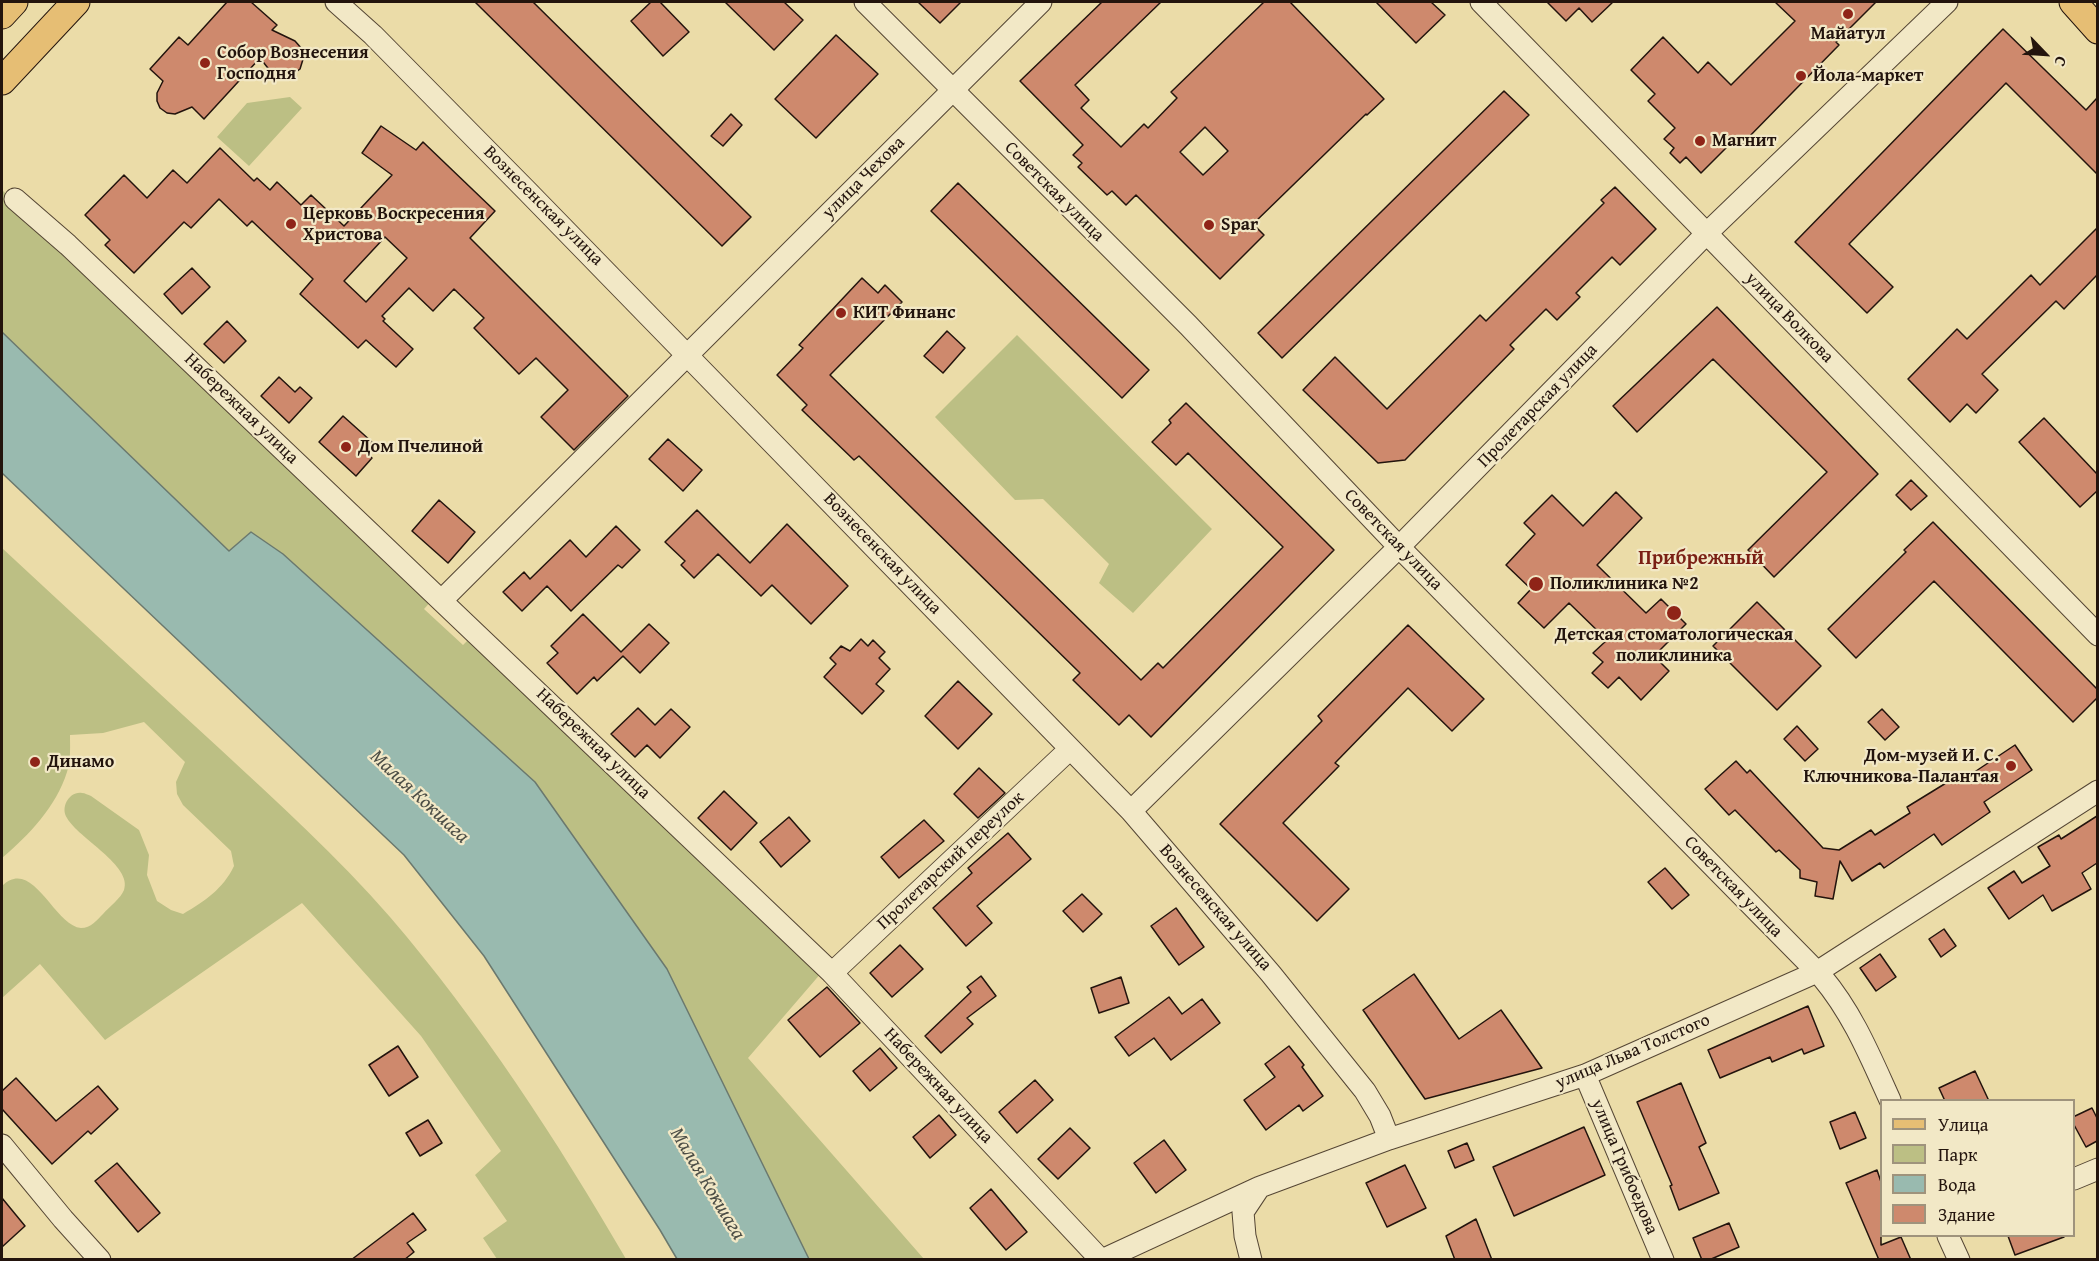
<!DOCTYPE html>
<html>
<head>
<meta charset="utf-8">
<style>
	body { margin:0 }
	#map { position:relative; width:2099px; height:1261px; overflow:hidden; background:#ebdca8; font-family:"Gentium Book Plus",serif }
	canvas { display:block }
	.frame { position:absolute; inset:0; border:3px solid #23140d; pointer-events:none }
	.legend { position:absolute; left:1880px; top:1099px; width:195px; height:138px; box-sizing:border-box; background:#f2e8c6; border:2px solid #9f937c; margin:0; padding:8px 10px; list-style:none; font-size:18px; color:#23140d }
	.legend li { display:flex; align-items:center; gap:12px; height:30px }
	.legend b { width:30px; border:2px solid #9f937c }
	.north { position:absolute; left:2015px; top:24px; width:60px; height:60px; -webkit-text-stroke:4px #f2e8c6; paint-order:stroke; rotate:115deg; font-size:16px; font-weight:700; line-height:24px; text-align:center; color:#23140d }
	.north::after { content:''; display:block; margin:auto; width:21px; height:27px; background:#23140d; clip-path:polygon(50% 0,100% 100%,50% 72%,0 100%) }
</style>
</head>
<body>
<div id="map">
<canvas width="2099" height="1261"></canvas>
<div class="frame"></div>
<ul class="legend">
<li><b style="height:8px;background:#e6be74"></b>Улица</li>
<li><b style="height:16px;background:#bcbf84"></b>Парк</li>
<li><b style="height:16px;background:#99baaf"></b>Вода</li>
<li><b style="height:16px;background:#ce896d"></b>Здание</li>
</ul>
<div class="north">С</div>
</div>
<script>
const c = document.querySelector('canvas').getContext('2d');
c.lineJoin = 'round';
function fill(path, color) { c.fillStyle = color; c.fill(path, 'evenodd'); }
function strokePath(path, color, width, dash) { c.strokeStyle = color; c.lineWidth = width; c.lineCap = dash ? 'butt' : 'round'; c.setLineDash(dash || []); c.stroke(path); }
function label(font, color, halo, rows, align = 'center') {
  c.font = font + ' "Gentium Book Plus",serif'; c.lineWidth = 4.5; c.setLineDash([]); c.textBaseline = 'middle'; c.strokeStyle = halo; c.fillStyle = color; for (const [text, x, y, turn = 0] of rows) {
    c.save(); c.translate(x, y); c.rotate((+turn || 0) * Math.PI / 180); c.textAlign = isNaN(turn) ? turn : align; if (halo) c.strokeText(text, 0, 0); c.fillText(text, 0, 0); c.restore();
  }
}
fill(new Path2D(`
	M290,97L302,108L249,166L217,137L247,103Z
	M2,190L434,598L424,609L463,645L473,635L822,972L748,1058L924,1259H809L667,969L535,782L283,554L251,532L229,551L2,332Z
	M1017,335L1212,529L1133,613L1099,583L1109,564L1043,499L1015,500L935,417Z
	M2,548C74,615 147,682 220,749C278,803 338,857 390,917C480,1022 557,1140 626,1259H497L483,1238L507,1221L475,1175L501,1151L421,1036L302,903L105,1040L40,964L2,998V886C33,856 54,926 81,928C91,928 97,920 103,914C109,907 121,898 124,890C133,866 78,838 67,818C60,808 69,791 82,793C85,793 88,795 91,796L139,830L149,855L147,875L157,901L171,910L183,914C205,901 223,889 234,866L231,851L183,805L177,794L176,782L185,762L144,722L103,733L70,735C70,747 71,760 67,772C56,807 29,835 2,858Z`), '#bcbf84');
const water = new Path2D(`
	M2,332L229,551L251,532L283,554L535,782L667,969L809,1259H677L660,1230L484,956L404,855L2,473Z`);
fill(water, '#99baaf');
strokePath(water, '#6a786e', 1.5);
const building = new Path2D(`
	M227,2H251L277,25L272,30L295,41L302,49L304,56L300,69L292,75L285,77L277,76L271,72L260,58L204,119L192,107L175,114L167,113L160,108L157,101V93L163,81L150,69L179,37L188,45Z
	M475,2H533L751,217L722,246Z
	M651,2H660L689,32L663,56L631,21Z
	M725,2H784L803,20L774,50Z
	M918,2H961L940,23Z
	M1102,2H1161L1075,85L1089,100L1081,108L1121,147L1144,124L1148,128L1177,98L1171,92L1264,2H1290L1384,99L1367,115L1366,114L1253,224L1264,235L1220,279L1136,195L1126,205L1112,191L1107,195L1078,167L1082,163L1073,155L1083,145L1020,81ZM1205,127L1228,151L1203,175L1180,152Z
	M1376,2H1431L1445,15L1416,43Z
	M1547,2H1613L1592,22L1579,8L1566,21Z
	M1775,2H1876L1836,42L1839,45L1743,143L1737,137L1701,173L1686,157L1680,163L1670,153L1674,148L1664,139L1675,128L1648,101L1655,94L1631,70L1663,37L1698,73L1708,62L1731,85L1795,21Z
	M2003,29L2086,110L2097,98V174L2006,83L1849,244L1893,287L1867,313L1795,242Z
	M836,35L878,74L816,138L775,99Z
	M1504,91L1529,115L1282,358L1258,333Z
	M731,114L742,125L723,146L711,136Z
	M381,126L416,150L423,142L495,211L470,238L628,396L574,450L541,417L568,390L536,358L519,374L474,328L484,318L454,289L433,311L409,288L382,316L385,319L383,321L413,349L396,367L366,340L358,348L300,294L313,279L252,221L247,226L219,199L191,228L184,222L134,273L105,245L110,240L85,215L124,175L147,198L173,170L187,183L220,148L254,181L257,178L270,190L277,182L301,205L311,195L344,226L392,175L362,153ZM385,237L407,258L366,302L344,281Z
	M958,183L1149,370L1122,398L931,211Z
	M1615,187L1656,229L1620,265L1612,257L1576,293L1580,297L1557,320L1546,309L1510,345L1514,349L1405,460L1378,463L1303,390L1335,357L1387,409L1480,315L1486,321L1604,203L1601,200Z
	M2097,228V275L2064,309L2056,301L1982,374L1998,390L1976,413L1967,404L1950,422L1908,379L1957,329L1967,339L2031,275L2040,285Z
	M192,268L210,287L182,314L164,294Z
	M862,278L878,293L885,285L902,302L830,375L1141,680L1158,663L1163,668L1283,547L1188,453L1176,465L1152,442L1171,423L1169,420L1186,403L1334,550L1151,737L1129,715L1119,725L1073,680L1080,673L859,456L854,460L802,410L807,405L777,375L803,348L799,345Z
	M1717,307L1878,474L1774,577L1748,550L1827,472L1713,359L1637,432L1613,406Z
	M227,321L246,341L224,363L204,344Z
	M947,331L965,348L943,373L924,356Z
	M279,377L295,392L300,387L312,398L289,423L261,396Z
	M343,416L372,442L364,451L372,458L356,476L319,442Z
	M2044,418L2097,474V491L2080,507L2019,442Z
	M668,439L702,470L683,491L649,459Z
	M1911,480L1927,496L1911,510L1896,495Z
	M1616,492L1642,518L1597,565L1646,613L1661,599L1686,624L1654,656L1669,671L1641,700L1619,677L1608,688L1592,673L1603,662L1593,653L1607,640L1569,603L1544,628L1518,603L1531,589L1506,565L1535,534L1524,523L1552,495L1583,526Z
	M439,500L475,532L448,563L412,531Z
	M697,510L750,563L787,524L848,586L811,624L772,585L761,596L718,554L694,578L681,565L685,561L665,542Z
	M1933,522L2097,689V698L2073,722L1934,581L1856,658L1828,629L1906,552L1904,550Z
	M616,526L640,550L622,568L618,565L571,611L547,586L522,611L503,592L524,572L530,579L570,540L586,557Z
	M1757,602L1821,666L1777,710L1713,646Z
	M583,614L621,652L649,624L669,643L640,673L623,656L597,681L594,677L577,694L547,663L558,653L551,646Z
	M1408,625L1484,699L1452,731L1408,688L1335,763L1339,766L1283,823L1349,889L1317,921L1220,824L1322,721L1318,716Z
	M861,639L868,646L873,640L885,652L879,658L890,669L876,684L884,691L862,714L824,677L836,664L830,658L841,646L850,651Z
	M958,681L992,714L958,749L925,716Z
	M638,708L655,725L671,709L690,727L660,758L647,745L635,757L611,734Z
	M1882,709L1899,727L1885,740L1868,722Z
	M1797,726L1818,749L1805,761L1784,739Z
	M2015,745L2032,770L1984,802L1990,812L1942,845L1934,834L1884,868L1880,863L1852,881L1840,861L1833,899L1815,896L1817,882L1800,878V870L1779,850L1776,852L1735,810L1729,815L1705,789L1736,761L1747,773L1750,770L1823,848L1839,850L1871,830L1875,835L1910,813L1907,807L1964,772L1967,777Z
	M979,768L1005,793L978,818L954,794Z
	M724,791L757,823L731,850L698,818Z
	M2097,816V863L2082,873L2091,889L2052,911L2043,895L2009,919L1988,888L2014,871L2022,883L2050,866L2038,847L2059,835L2061,839Z
	M789,817L810,841L781,867L760,842Z
	M924,820L944,841L899,878L881,857Z
	M1008,833L1031,859L977,906L992,923L966,946L933,908L972,873L968,868Z
	M1665,868L1689,895L1672,909L1648,882Z
	M1082,894L1102,914L1083,932L1063,911Z
	M1176,908L1204,947L1179,965L1151,926Z
	M1944,929L1956,946L1941,957L1929,939Z
	M900,945L923,969L892,997L870,973Z
	M1880,954L1896,977L1876,991L1860,968Z
	M1414,974L1459,1039L1501,1010L1542,1068L1425,1099L1363,1010Z
	M981,976L996,996L967,1018L973,1024L941,1053L925,1036L971,992L967,987Z
	M1121,977L1129,1003L1099,1013L1091,988Z
	M827,987L860,1023L820,1057L788,1020Z
	M1169,997L1182,1014L1202,999L1220,1023L1171,1060L1154,1038L1129,1056L1115,1037Z
	M1808,1006L1824,1046L1804,1054L1802,1049L1772,1062L1770,1057L1720,1078L1708,1050Z
	M398,1046L418,1077L389,1096L369,1065Z
	M1289,1046L1304,1065L1302,1067L1323,1096L1303,1111L1299,1105L1266,1130L1244,1100L1275,1077L1265,1064Z
	M880,1048L897,1068L870,1091L853,1071Z
	M1975,1071L1989,1101H1945L1939,1088Z
	M16,1078L56,1121L98,1086L118,1109L91,1134L88,1131L52,1164L2,1109V1091Z
	M1035,1080L1053,1100L1017,1133L999,1112Z
	M1681,1083L1706,1143L1699,1147L1719,1193L1679,1210L1670,1186L1672,1185L1637,1102Z
	M2092,1108L2097,1118V1141L2086,1147L2073,1123V1117Z
	M1855,1112L1866,1138L1840,1149L1830,1122Z
	M939,1115L956,1135L930,1158L913,1137Z
	M428,1120L442,1143L420,1156L406,1133Z
	M1584,1127L1605,1175L1514,1216L1493,1167Z
	M1070,1128L1090,1148L1058,1179L1038,1159Z
	M1164,1140L1186,1170L1156,1193L1134,1163Z
	M1467,1143L1474,1160L1455,1168L1448,1151Z
	M117,1163L160,1213L138,1232L95,1181Z
	M1405,1165L1426,1208L1387,1227L1366,1183Z
	M1877,1170L1881,1182V1245L1901,1237L1911,1260H1879L1846,1183Z
	M991,1189L1027,1232L1006,1250L970,1208Z
	M2,1198L25,1226L2,1247Z
	M413,1213L426,1230L407,1243L414,1252L404,1260H351Z
	M1476,1219L1492,1260H1455L1446,1236Z
	M1729,1223L1739,1247L1709,1260H1702L1693,1238Z
	M2008,1236H2064V1237L2015,1255Z`);
fill(building, '#ce896d');
strokePath(building, '#23140d', 1.5);
const minor = new Path2D(`
	M336,2L373,35L528,192L1131,811L1271,974L1365,1091L1380,1116L1389,1139
	M865,2L1188,325L1399,547L1822,977C1853,1014 1870,1056 1890,1100
	M1481,2L2098,635
	M15,199L68,245L832,973L1101,1260
	M442,600L1041,2
	M1131,811L1399,547L1707,233L1947,2
	M832,973L1070,749
	M1585,1075L1663,1260
	M2,1145L63,1219L100,1260
	M2074,1179L2098,1169
	M1948,1236L1959,1260
	M1102,1260L1260,1187L1389,1139L1585,1075L1817,972L2098,791
	M1251,1260L1245,1236L1243,1212L1259,1188`);
const major = new Path2D(`
	M2073,2L2098,30
	M2,15L14,2
	M2,81L76,2`);
strokePath(minor, '#554634', 23);
strokePath(major, '#23140d', 29);
strokePath(minor, '#f2e8c6', 21);
strokePath(major, '#e6be74', 27);
for (const [x, y, r, color] of [
	[1848,14,6,"#8f2418"],
	[205,63,6,"#8f2418"],
	[1801,76,6,"#8f2418"],
	[1700,141,6,"#8f2418"],
	[291,224,6,"#8f2418"],
	[1209,225,6,"#8f2418"],
	[841,313,6,"#8f2418"],
	[346,447,6,"#8f2418"],
	[1536,584,8,"#8f2418"],
	[1674,613,8,"#8f2418"],
	[35,762,6,"#8f2418"],
	[2011,766,6,"#8f2418"]
]) { const dot = new Path2D(); dot.arc(x, y, r, 0, 2 * Math.PI); c.fillStyle = color; c.fill(dot); strokePath(dot, '#f2e8c6', 2); }
label('bold 18px', '#23140d', '#f2e8c6', [
	["Майатул",1848,34,"center"],
	["Собор Вознесения",217,53],
	["Господня",217,74],
	["Йола-маркет",1813,76],
	["Магнит",1712,141],
	["Церковь Воскресения",303,214],
	["Христова",303,235],
	["Spar",1221,225],
	["КИТ Финанс",853,313],
	["Дом Пчелиной",358,447],
	["Поликлиника №2",1550,584],
	["Детская стоматологическая",1674,635,"center"],
	["поликлиника",1674,656,"center"],
	["Дом-музей И. С.",1999,756,"right"],
	["Ключникова-Палантая",1999,777,"right"],
	["Динамо",47,762]
], 'left');
label('18px', '#23140d', '#f2e8c6', [
	["улица Чехова",864,178,-45],
	["Советская улица",1054,192,45],
	["Вознесенская улица",543,206,45],
	["улица Волкова",1789,318,46],
	["Пролетарская улица",1538,406,-46],
	["Набережная улица",241,409,44],
	["Советская улица",1393,540,46],
	["Вознесенская улица",882,554,46],
	["Набережная улица",593,744,44],
	["Пролетарский переулок",951,861,-43],
	["Советская улица",1733,887,46],
	["Вознесенская улица",1215,908,49],
	["улица Льва Толстого",1633,1052,-23],
	["Набережная улица",938,1086,47],
	["улица Грибоедова",1624,1167,67]
]);
label('bold 20px', '#7a1f14', '#f2e8c6', [
	["Прибрежный",1701,559]
]);
label('italic 20px', '#4c4e46', '#f2e8c6', [
	["Малая Кокшага",419,797,43],
	["Малая Кокшага",707,1184,59]
]);
</script>
</body>
</html>
